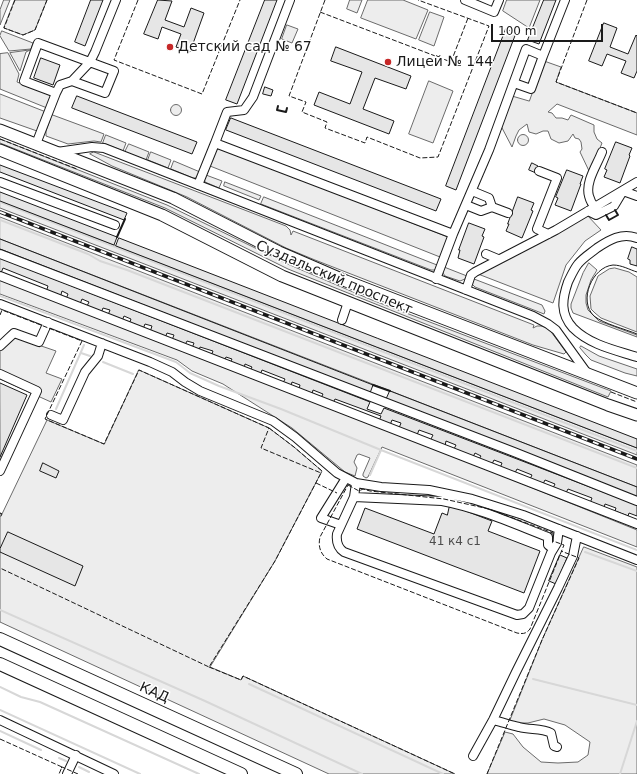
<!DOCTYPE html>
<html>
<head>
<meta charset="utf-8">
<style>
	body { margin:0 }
	#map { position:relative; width:637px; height:774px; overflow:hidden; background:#fff; font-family:"DejaVu Sans",sans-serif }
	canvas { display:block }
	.scale { position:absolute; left:491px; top:24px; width:112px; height:18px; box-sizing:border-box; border:2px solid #1a1a1a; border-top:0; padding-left:5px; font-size:12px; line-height:14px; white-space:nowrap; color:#1a1a1a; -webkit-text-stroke:3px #fff; paint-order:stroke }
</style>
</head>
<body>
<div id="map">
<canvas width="637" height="774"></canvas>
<div class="scale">100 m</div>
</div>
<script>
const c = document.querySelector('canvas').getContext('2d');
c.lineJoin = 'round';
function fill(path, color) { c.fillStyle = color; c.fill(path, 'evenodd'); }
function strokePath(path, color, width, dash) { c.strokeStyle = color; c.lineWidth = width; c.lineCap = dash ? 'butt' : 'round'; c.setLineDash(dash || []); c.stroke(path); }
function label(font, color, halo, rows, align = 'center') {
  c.font = font + ' "DejaVu Sans",sans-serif'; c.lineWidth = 3; c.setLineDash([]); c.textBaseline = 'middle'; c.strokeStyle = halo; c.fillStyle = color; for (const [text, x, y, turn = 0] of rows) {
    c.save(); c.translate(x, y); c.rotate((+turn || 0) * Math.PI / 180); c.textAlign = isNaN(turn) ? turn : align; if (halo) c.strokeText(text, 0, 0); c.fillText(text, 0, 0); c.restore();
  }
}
const built = new Path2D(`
	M4,0H10L0,25V10Z
	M15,0H47L35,30L23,35L4,28Z
	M350,0H362L357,13L347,9Z
	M368,0H403L428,10L416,39L361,18Z
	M507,0H540L529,28L503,11Z
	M430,12L444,17L434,46L419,40Z
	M287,25L298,29L292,43L282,39Z
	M2,31L33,43L31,49L9,51L0,36Z
	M30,50L26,52L20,71L10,53Z
	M8,53L19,74L17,82L52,96L47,108L0,89V54Z
	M544,61L561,67L556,82L637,113V135L557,104L548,112L552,113L556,118H562L568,120L571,115L594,125V132L597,139L602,143L590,173L580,152L582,149L581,142L579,139L575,138L573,134L568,141L559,143L551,139L548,131H543L536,134L529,132L527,124L519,130L516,136L512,147L501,126L512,96L529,101Z
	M429,81L453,91L433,143L409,134Z
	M0,94L46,112L37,131L0,118Z
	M170.5 110a5.5 5.5 0 1 1 11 0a5.5 5.5 0 1 1-11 0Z
	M50,114L104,134L101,142L94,141L68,144L46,136V131L50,120Z
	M517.5 140a5.5 5.5 0 1 1 11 0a5.5 5.5 0 1 1-11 0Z
	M106,135L126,143L123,151L103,143Z
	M0,139L167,205L290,265L372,300L611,391L608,397L288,269L165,208L0,143Z
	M129,144L149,152L146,160L125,152Z
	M217,147L448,237L440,257L210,166Z
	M94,152L286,226L290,230L291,235L293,231L534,325L533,328L537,326H544L549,329L566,352L564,354L533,345L315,260L286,248L187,197L112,166L90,154Z
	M151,152L171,160L168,168L148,160Z
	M174,161L200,172L197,178H193L171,169Z
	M206,175L222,181L219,188L205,182L204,178Z
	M225,182L261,196L259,200L224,186Z
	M264,197L437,265L435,270H431L261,204Z
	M0,201L637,448V455L0,208Z
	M587,215L601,230L585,241L566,265L553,303L478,274Z
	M0,217L637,465V487L0,239Z
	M589,263L597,270L591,280L586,295V303L588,310L599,321L637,335V337L573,313L571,308V304L583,273Z
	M444,267L467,276L465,279L460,281L445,276L443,273Z
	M615,268L629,272L637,277V332L601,318L595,313L591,309L590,296L598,276L609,269Z
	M0,279L508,478L637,530V547L382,447L368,477L366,478L363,476V474L370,458L359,454L357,455L354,462L357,468L355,476L345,472L292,428L223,384L192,371L177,360L0,294Z
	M474,279L542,305L545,311L544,314L475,287L472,284Z
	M9,335L56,351L46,373L62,379L51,402L0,379V341Z
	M581,346L599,356L637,369V376L625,373L591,360L586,355L580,348Z
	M139,370L269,428L294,447L322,471L275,561L210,667L241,680L243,676L455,774H329L0,622V513L2,514L47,420L104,444Z
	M584,547L637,567V774H487L505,732L513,734L523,747L541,762L558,763L578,762L588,755L590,742L565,725L544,719L528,723H516L510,720L542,640Z`);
fill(built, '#ededed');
strokePath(built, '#6a6a6a', 1);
strokePath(new Path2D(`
	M0,202L637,451
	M0,220L88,254L100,261L127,270L637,468
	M0,296L176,362L190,373L219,386L281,409L381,450L637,550
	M81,353L90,356
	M103,362L133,374
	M56,409L84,345
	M370,475L381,450
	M585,552L637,571
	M0,610L205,701L362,774
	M533,679L637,705
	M249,684L443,774
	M0,687L21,697L40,702L199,774
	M0,710L140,774
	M0,731L41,750
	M59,758L66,761
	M79,767L89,772
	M620,774L637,721`), '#d7d7d7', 2);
const building = new Path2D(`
	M91,0H103L85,46L75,42Z
	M158,0L172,1L165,20L184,27L191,8L204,13L190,52L176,47L181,34L162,27L158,39L144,34Z
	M265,0H277L237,104L226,100Z
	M544,0H556L539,44L528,40Z
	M604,23L617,28L610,47L628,54L636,35L637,36V71L634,78L621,73L626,61L607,54L602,66L589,61Z
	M506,29L516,33L456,190L446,186Z
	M336,47L411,76L406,89L375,78L363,109L394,121L389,134L314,105L319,92L350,104L362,72L331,61Z
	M41,58L60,65L53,85L34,78Z
	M265,87L273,90L271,96L263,94Z
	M77,96L197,142L192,154L72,108Z
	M231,118L441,199L436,211L226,130Z
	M616,142L632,148L629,155L630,156L620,183L604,177L607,170L605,169Z
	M532,163L538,166L536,173L529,170Z
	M0,165L127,213L124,220L0,172Z
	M567,170L583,176L580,184H581L571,211L555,205L558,198L556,197Z
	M0,192L117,237L114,245L0,201Z
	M518,197L534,203L531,210L533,211L522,238L506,231L509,224H508Z
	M469,223L485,229L482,236L484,237L474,264L458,258L460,250H459Z
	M119,238L637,439V448L116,246Z
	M0,239L373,385L370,393L0,249Z
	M632,247L637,249V266L630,264V260L628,259Z
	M0,258L370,402L367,409L381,414L384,408L637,505V516L629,513L628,516L615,511L616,508L605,504L604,508L590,503L592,498L568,489L566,493L553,488L555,484L545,480L543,484L530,479L532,475L517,469L515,473L500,468L502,463L494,460L492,464L479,459L481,456L475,453L473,457L454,449L456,445L446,441L445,446L430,441L433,435L419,430L417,435L399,428L401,423L392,420L390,425L379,421L381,416L335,399L333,403L321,398L323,394L313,390L312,394L299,389L300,385L292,382L291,386L283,383L285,379L262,370L260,375L250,371L252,367L245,364L244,369L230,363L232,359L226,357L224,361L211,356L213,351L200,347L199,351L192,348L194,343L187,341L185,345L172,340L174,335L167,333L165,338L150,332L152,326L145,324L143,329L129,324L131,319L124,316L122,321L108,315L110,310L103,308L101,313L86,308L89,302L82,299L80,304L66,299L68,294L62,291L60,298L46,292L48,286L3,268L1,273H0Z
	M0,383L27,395L0,457Z
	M390,391L637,487V497L386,400Z
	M43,463L59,471L56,478L40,471Z
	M450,505L492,521L488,531L540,551L524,593L357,529L365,508L434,534L442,513L447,515Z
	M8,532L83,566L75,586L0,552V549Z
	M560,555L567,558L556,584L549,581Z`);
fill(building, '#e6e6e6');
strokePath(building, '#1a1a1a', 1);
const minor = new Path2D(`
	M465,0L494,12L499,0
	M514,83L531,89L543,56
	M56,93L24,81L38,43L114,71L105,93L72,81
	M215,143L227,112L244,110L253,97L290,0
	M36,144L56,93L60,85L72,81L90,62L95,52L116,0
	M57,152L92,147L104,148L533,316L548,324L556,330L587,373
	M539,171L557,178L537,229L548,234
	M0,182L115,225
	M198,185L215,143L453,234L436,279
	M466,205L481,211L492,207L489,198L472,191
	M492,207L508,213
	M595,207C592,204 590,200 589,196C585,182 597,165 602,152
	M588,211L596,215L614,206L623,191L637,196
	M453,234L489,150L526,49L543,56L565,0
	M637,238C622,232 609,240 597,248C591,253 584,257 578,264C574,269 571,276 568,282C562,299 560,314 573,328C590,345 615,350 637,357
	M0,254L514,452L637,501
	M486,254L498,259
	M0,276L637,524
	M466,290L471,275L475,272L556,230L637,182
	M0,304L150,362L172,372L185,382L200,391L273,421L295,437L337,473L356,483L381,487L429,490L472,499L523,515L637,560
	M342,320L348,302
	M0,346L14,333L39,342L48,322
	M0,374L37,391L0,471
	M51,415L63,420L85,372L98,356L102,343
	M356,483L354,497L337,534C336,542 338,548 344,552L517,615L523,614L529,608L551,553L557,543L559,529
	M354,497L442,501C479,508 514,524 548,537V545L553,549
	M341,525L321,518L346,478
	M0,720L114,774
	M493,720C502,722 510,725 519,727C530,730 542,728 551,733L554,746L557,747
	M473,756L493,720L516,672L558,588L573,556L577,536
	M67,774L76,755`);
const major = new Path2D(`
	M0,130L173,198L279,252L346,281L637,393
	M0,150L162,215L282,276L608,405L637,415`);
const highway = new Path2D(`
	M0,639L296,774
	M0,664L241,774`);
strokePath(minor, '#1a1a1a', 10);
strokePath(major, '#1a1a1a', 13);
strokePath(highway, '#1a1a1a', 14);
strokePath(minor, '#fff', 8);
strokePath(major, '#fff', 11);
strokePath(highway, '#fff', 12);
strokePath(new Path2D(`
	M637,272C630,270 622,265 613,265C592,267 578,301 594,316C604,324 625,329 637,334`), '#1a1a1a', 1);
const rail = new Path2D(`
	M0,212L637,459`);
strokePath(rail, '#1a1a1a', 3.5);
strokePath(rail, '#fff', 2, [6]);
strokePath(new Path2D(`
	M15,0L4,28L23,35L35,30L47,0
	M138,0L114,60L202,94L240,0
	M325,0L289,96L306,102L302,112L327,122L325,128L365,143L367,137L420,158L438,157L489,26L418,0
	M587,0L556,82L637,113
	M320,12L451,62L468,18
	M0,139L77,169
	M0,315L2,310L82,341L45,419L104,444L139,370L269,428L261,448L321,473L275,561L209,667L0,568
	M611,392L637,402
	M269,428L294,447L322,471L321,473
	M316,483L337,493
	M348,485L359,491L363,489L370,491L444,499L489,509L553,533V541L564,545L530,629C526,634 523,634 517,633L327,559C320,553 318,546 320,537Z
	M0,513L2,514L0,518
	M209,667L241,680L243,676L455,774
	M0,739L62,767L59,774
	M61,768L62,767L78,774
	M487,774L542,640L579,558L561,551`), '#1a1a1a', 1, [5, 2]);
strokePath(new Path2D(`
	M278,106L277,110L286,112L287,108
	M606,215L609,220L618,215L615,210
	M117,237L125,219
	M373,385L390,391`), '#1a1a1a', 2);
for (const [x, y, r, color] of [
	[170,47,4,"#c62828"],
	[388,62,4,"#c62828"]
]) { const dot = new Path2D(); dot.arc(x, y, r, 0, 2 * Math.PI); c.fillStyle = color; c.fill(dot); strokePath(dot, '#fff', 1.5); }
label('12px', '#4d4d4d', null, [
	["41 к4 с1",455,542]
]);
label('14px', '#1a1a1a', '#fff', [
	["Детский сад № 67",178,47],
	["Лицей № 144",396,62]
], 'left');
label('14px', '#1a1a1a', '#fff', [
	["Суздальский проспект",334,278,23],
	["КАД",154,693,24]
]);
</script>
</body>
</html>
